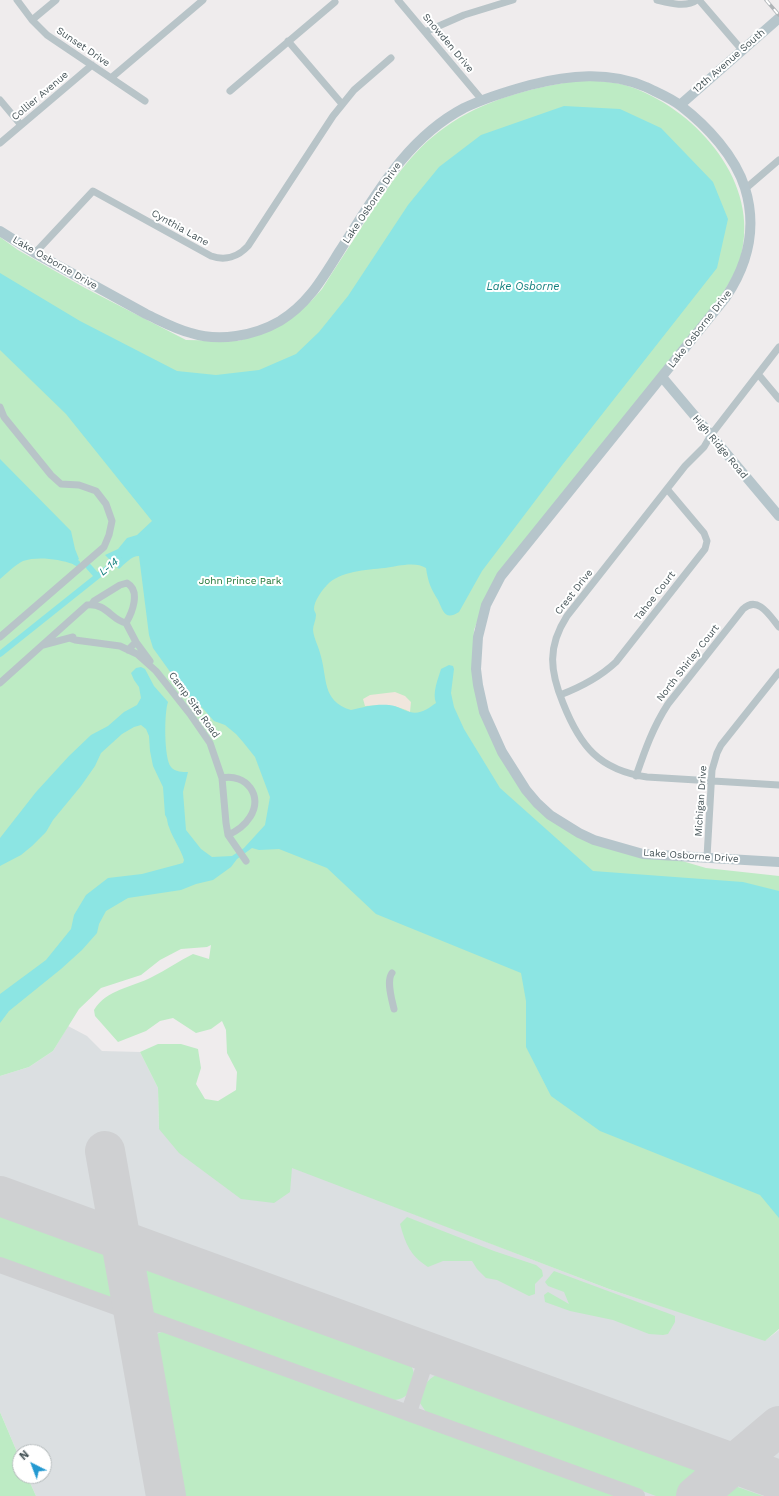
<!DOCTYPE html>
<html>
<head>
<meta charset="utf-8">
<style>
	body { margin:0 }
	#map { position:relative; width:779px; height:1496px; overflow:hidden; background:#efeced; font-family:"Work Sans",sans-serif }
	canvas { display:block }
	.north { position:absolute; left:12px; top:1444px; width:40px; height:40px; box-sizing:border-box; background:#fff; border:1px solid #b5bbbc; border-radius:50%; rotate:318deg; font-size:11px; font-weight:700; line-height:16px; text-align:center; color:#465458 }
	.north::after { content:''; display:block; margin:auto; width:14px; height:18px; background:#2499d1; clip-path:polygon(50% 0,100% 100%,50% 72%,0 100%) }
</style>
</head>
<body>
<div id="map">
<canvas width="779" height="1496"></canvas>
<div class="north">N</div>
</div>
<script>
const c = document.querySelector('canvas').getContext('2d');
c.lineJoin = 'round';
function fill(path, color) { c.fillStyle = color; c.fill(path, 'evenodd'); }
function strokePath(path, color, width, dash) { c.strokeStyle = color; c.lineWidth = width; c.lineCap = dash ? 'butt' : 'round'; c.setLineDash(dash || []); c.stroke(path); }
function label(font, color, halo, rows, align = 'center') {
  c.font = font + ' "Work Sans",sans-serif'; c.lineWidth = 4; c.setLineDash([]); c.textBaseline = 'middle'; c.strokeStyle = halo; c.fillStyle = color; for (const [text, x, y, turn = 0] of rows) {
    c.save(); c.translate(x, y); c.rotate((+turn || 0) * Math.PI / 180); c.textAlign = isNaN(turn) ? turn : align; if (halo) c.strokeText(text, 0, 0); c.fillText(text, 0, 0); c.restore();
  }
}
fill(new Path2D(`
	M68,1026L87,1036L102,1051L140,1052L158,1088L159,1129L292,1167L609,1289L766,1340L779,1330V1496H36L27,1476H44V1452H20V1459L0,1412V1076L29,1067L53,1051Z`), '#dbdfe1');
fill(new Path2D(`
	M584,80C601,81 618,82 634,88C699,113 760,183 741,256C737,272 726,288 717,302L485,601L474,630L473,654L480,704L509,772L574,833L665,856L706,868L779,876V1329L765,1341L609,1289L292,1168L290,1192L274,1203L241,1199L179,1153L159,1129L158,1088L140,1052L158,1044H181L198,1049L201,1068L196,1084L205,1099L218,1101L236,1090L237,1072L227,1053L226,1030L222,1021L211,1029L196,1033L173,1018L160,1021L146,1031L118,1042L95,1016L94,1010C107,989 131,988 152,977C166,970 179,961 193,954L209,959L211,945L207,947L181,949L160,960L141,975L101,988L79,1009L53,1051L29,1067L0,1076V237L18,250L85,288L186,340L238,341L260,334L296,314L312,300L322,289C336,266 352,243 366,220C389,186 411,151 444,128C484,99 536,86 584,80Z
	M0,1210L113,1251L119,1292L115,1299L0,1258Z
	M407,1217L494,1251L536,1265L542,1270L543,1276L535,1284V1294L529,1296L497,1280L486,1278L477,1269L472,1261H443L428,1267C410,1255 406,1245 400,1224Z
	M135,1262L408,1359C410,1364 414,1370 414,1375C415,1390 405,1401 391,1400L152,1313L146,1308Z
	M554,1271L670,1314L675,1316V1322L668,1334L663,1335L649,1334L613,1320L570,1311L545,1302L544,1295L548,1292L569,1304L564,1292L548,1286L545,1282Z
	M167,1331L176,1334L621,1496H177L149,1344C153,1335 158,1332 167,1331Z
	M442,1372L691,1463L699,1470L697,1480L678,1496H656L426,1412L420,1403C423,1386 426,1379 442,1372Z
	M0,1412L20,1459V1476H27L36,1496H0Z
	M727,1485H732L763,1496H714Z`), '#bdebc4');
fill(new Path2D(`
	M395,692L405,696L411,702L410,712C395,704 381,705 365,706L363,699L370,695Z`), '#f0e6dd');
fill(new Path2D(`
	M564,106L620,109L661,128L713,182L728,219L717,268L563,464L482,571L459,612C445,621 443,611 438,600C431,589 428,582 426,568C416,561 397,566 385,568C366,570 340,571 327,585C322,590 314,601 314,609C314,611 316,613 316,615C316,620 313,625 313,630C314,639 318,645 320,653C328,678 321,701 351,710C365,707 374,704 389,705C399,706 402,710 410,712C420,715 429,708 436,703C432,693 438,679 441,669L449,665L453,666L454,669L451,693L454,707L464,729L500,788L593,871L743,882L779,891V1218L760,1195L600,1131L551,1096L526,1047V1001L521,973L376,914L327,868L279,849L259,850L252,848L237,859L231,867L213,880L196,884L181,890L128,898L106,911L99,924L97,933L82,950L61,969L9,1011L0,1023V994L46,960L71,929L74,915L86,895L108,878L142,874L183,863L184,860C181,849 173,839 169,827C167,823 168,819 165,815L163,787L153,766L150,751L149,736L146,729L141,725L134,727L122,734L101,753L95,766L81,786L53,820L46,832L32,846L21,855L0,866V838L36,792L69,756L91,735L108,726L124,712L137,705L141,698L139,687L134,680L131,673L136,668L141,667L145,669L154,686L168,702C164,713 164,759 171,767C175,772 183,772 188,772L183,792L186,830L201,849L212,857L232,856L244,848L265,825L270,797L255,757L243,742L236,734L225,725L214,721L199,704L186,694L153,648L149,635L139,556C131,556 125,564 119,569L105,555L118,549L127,538L137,535L152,521L66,414L0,350V273L80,321L177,371L216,375L259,370L296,354L319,332L348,296L408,205L439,167L481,135Z
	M0,459L71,531L75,549L79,559L73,564C59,559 37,556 23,561C16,564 6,574 0,579Z`), '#8ce5e3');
strokePath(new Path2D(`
	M75,562L77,563
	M89,567L97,576
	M0,654L119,559`), '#8ce5e3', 6);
strokePath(new Path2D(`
	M0,1265L637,1496
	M139,1347C141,1333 147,1324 163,1324
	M409,1412L429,1351`), '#cfd0d2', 16);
strokePath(new Path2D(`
	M105,1151L166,1496
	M0,1196L779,1480
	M696,1496L779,1426`), '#cfd0d2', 40);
strokePath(new Path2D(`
	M17,0L32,20L47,35L145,101
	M398,0L482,100
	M657,0C669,3 686,8 697,0
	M699,0L742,50
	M32,20L56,0
	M425,32L464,15L513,0
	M288,41L342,104
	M111,78L203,0
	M230,91L335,2
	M0,100L21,125
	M0,143L92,65
	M745,189L779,160
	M35,253L93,191L211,256C225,261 238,257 248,246L333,116L354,90L391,58
	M779,347L711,435L704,447L685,466L567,616C547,647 550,671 563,703C580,746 599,770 647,777L779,785
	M758,374L779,399
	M0,407L4,417L51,475L61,484L79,485L96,491L106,504L112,521L109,535L104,547L0,637
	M92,604L94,601L120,585L127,583C141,591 132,613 126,623L136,642L128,650
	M69,638L75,640L120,646L137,654L156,671L190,714L210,743L222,778L226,823L228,835L246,861
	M136,642L150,661
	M43,645L73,637
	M0,683L87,605C107,603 111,620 126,623
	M560,695C581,687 599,678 616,662L705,549L707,541L704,533L667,489
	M636,776C645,750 653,727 668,704L743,609C758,595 770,616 779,627
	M222,778C246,773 264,796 250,817C245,825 237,831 228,835
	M707,857L712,770L717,753L721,745L779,672
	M392,973C386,981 392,1000 394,1009`), '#b8c4c8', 7);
strokePath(new Path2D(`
	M680,105L779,18
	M0,231L35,253L146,314C161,321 175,329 191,333C219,342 254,336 280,321C308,304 322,279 339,252C374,198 405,139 464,108C485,98 508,91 530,85C569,75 609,71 646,87C658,93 671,98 681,106C707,126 735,156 745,188C757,227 748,264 726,297L501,576L486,605L478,637L476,669L478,685L484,712L502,752L526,790L537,803L550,815L579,833L594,840L643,854L779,862
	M662,377L779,516`), '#b6c5cb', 10);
const rail = new Path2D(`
	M766,0L779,15`);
strokePath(rail, '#afb4b7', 3.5);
strokePath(rail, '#fff', 2, [6]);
label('10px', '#465458', '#fff', [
	["Snowden Drive",448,43,50],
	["Sunset Drive",83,47,34],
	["12th Avenue South",729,61,-41],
	["Collier Avenue",40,96,-40],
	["Lake Osborne Drive",372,203,-56],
	["Cynthia Lane",180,228,29],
	["Lake Osborne Drive",55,263,30],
	["Lake Osborne Drive",700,329,-52],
	["High Ridge Road",720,447,50],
	["Crest Drive",574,592,-52],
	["Tahoe Court",655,596,-52],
	["North Shirley Court",688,663,-52],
	["Camp Site Road",194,705,54],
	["Michigan Drive",701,801,-86],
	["Lake Osborne Drive",691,856,4]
]);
label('10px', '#1c7433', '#fff', [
	["John Prince Park",240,581]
]);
label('italic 11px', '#14807e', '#fff', [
	["Lake Osborne",523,287],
	["L-14",109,567,-39]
]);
</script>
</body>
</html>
